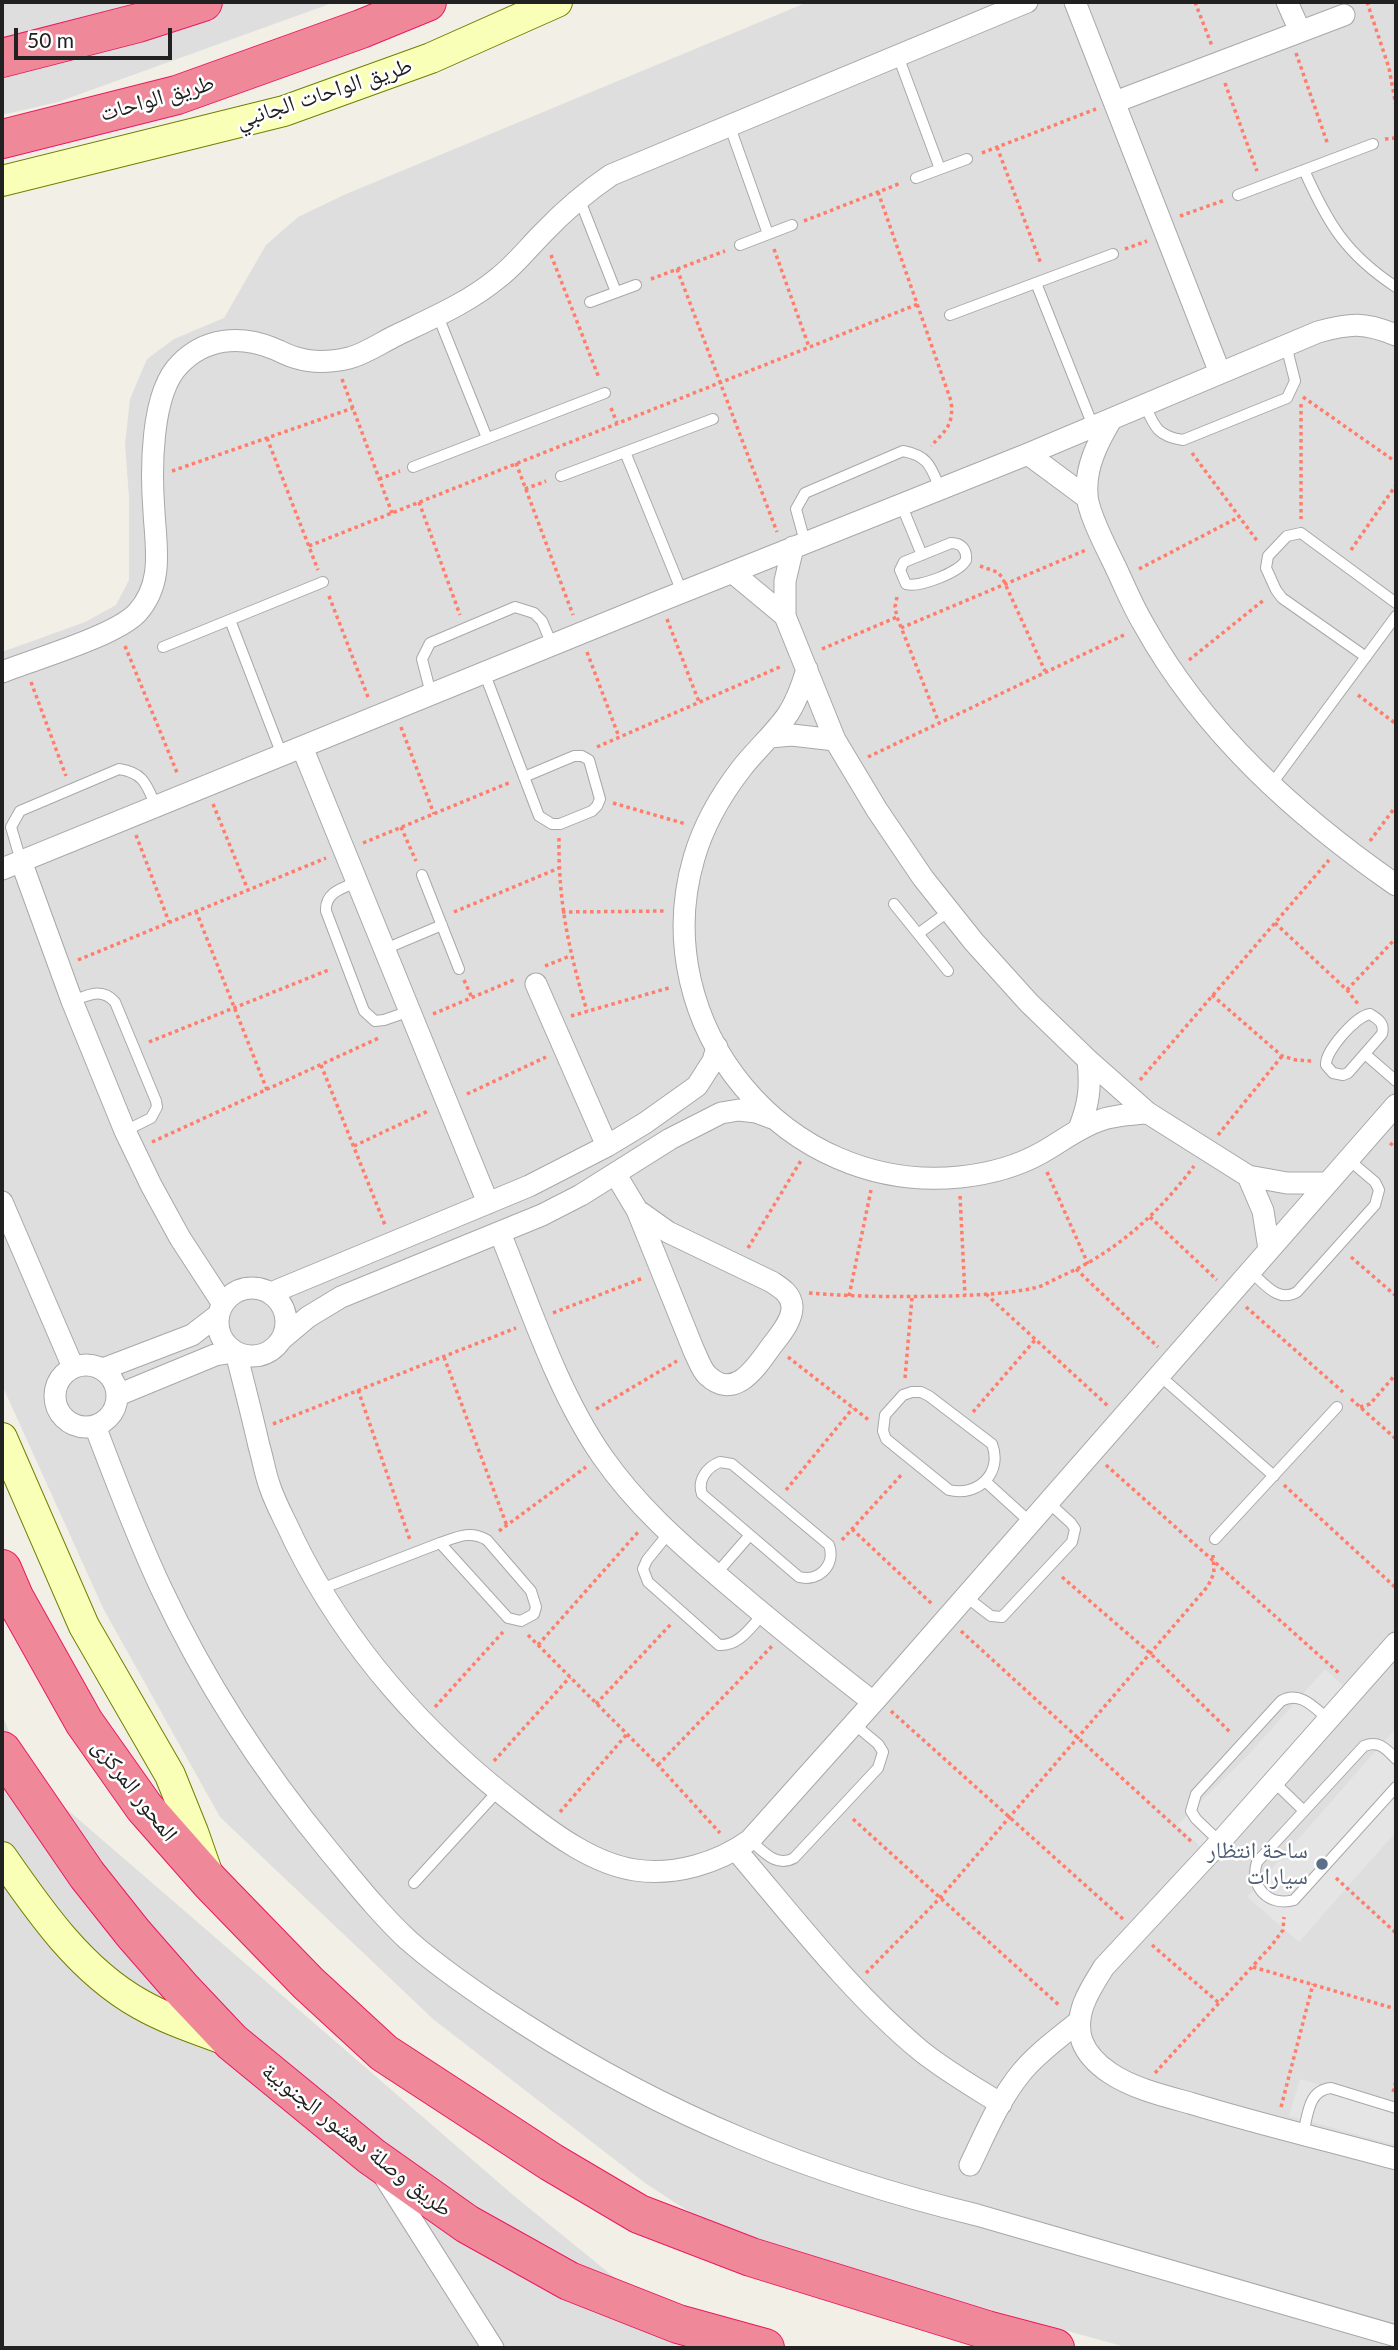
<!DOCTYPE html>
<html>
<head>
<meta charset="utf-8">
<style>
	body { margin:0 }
	#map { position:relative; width:1398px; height:2350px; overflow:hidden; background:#f2efe7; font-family:Lato,sans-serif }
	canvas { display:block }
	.frame { position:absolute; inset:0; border:4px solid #212121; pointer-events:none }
	.scale { position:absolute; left:14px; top:28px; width:158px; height:32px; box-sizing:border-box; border:4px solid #212121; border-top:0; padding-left:9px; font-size:21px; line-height:24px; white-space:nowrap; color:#212121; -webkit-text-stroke:5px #fff; paint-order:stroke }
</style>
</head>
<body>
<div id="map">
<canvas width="1398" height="2350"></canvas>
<div class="frame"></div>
<div class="scale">50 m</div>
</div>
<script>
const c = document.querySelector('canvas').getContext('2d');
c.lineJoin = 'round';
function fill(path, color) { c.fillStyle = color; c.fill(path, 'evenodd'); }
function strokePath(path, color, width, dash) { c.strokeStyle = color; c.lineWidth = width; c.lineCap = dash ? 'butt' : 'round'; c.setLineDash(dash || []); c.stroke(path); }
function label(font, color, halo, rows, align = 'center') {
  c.font = font + ' Lato,"Noto Naskh Arabic",sans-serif'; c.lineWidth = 5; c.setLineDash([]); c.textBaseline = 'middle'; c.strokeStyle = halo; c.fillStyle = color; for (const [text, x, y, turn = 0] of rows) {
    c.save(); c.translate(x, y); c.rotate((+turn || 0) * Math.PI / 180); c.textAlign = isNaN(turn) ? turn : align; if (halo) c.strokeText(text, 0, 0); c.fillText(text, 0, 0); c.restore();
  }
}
fill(new Path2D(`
	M2,2H335L58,102L2,115Z
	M808,2H1396V2348H1129L728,2237L645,2183L433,2019L220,1817L104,1610L2,1385V652L85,622L116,605L129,580V497L125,445L130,399L147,359L174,339L224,318L266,245L298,217L346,194Z
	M2,1714L25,1773L513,2195L657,2312L748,2348H2Z`), '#dfdede');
fill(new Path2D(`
	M1325,1669L1350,1692L1202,1848L1177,1825L1248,1755Z
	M1396,1728V1832L1299,1942L1247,1897Z
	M1300,2079L1396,2106V2145L1289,2116Z`), '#e5e5e5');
const lane = new Path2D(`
	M898,56L940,169
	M730,127L768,234
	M1304,170C1328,224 1346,254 1396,287
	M916,178L967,159
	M1238,195L1373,144
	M579,198L616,292
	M740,245L792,225
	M1036,283L1093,426
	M590,302L636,285
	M950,315L1113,254
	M438,316L487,438
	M1145,405C1154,426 1157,436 1183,440L1287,398L1295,381L1286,345
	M625,452L682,592
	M413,467L605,393
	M561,476L713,419
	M901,504L922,555
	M805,542L796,509L805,493L903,451C929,456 931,467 940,489
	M951,543C961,543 967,549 966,560C960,572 919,588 906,584L900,570L904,562Z
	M230,620L282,755
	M163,647L323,582
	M1366,657L1282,598L1276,590L1266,568L1268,556L1287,536L1301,533L1396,603
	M484,672L539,816L552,824H560L592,811L597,806L600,799L589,760L582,756H574L524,777
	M431,694L422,659L430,643L515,607L534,613L542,621L552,645
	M1271,785L1396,616
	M21,861L11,827L20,811L119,769C144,773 146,784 156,806
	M422,875L459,969
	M357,882C343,888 325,892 326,911L364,1011L375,1021L384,1020L410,1011
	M894,904L948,971
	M918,934L949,911
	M385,949L442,925
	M72,1001C88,995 102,987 115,1002L156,1101L157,1107L151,1118L125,1131
	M1370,1014C1378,1019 1385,1023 1382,1034L1348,1073L1343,1075L1333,1073L1326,1065C1325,1051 1356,1016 1370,1014Z
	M1365,1054L1396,1081
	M1251,1272C1265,1284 1278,1303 1297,1292L1375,1205L1379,1190L1375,1182L1349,1160
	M1159,1375L1274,1476
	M912,1392H921L929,1396L992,1444C1003,1473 978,1497 949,1490L886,1439L883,1431L885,1415L903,1395Z
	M720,1462L732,1464L829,1545C836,1565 819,1582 799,1577L702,1494C697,1480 707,1467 720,1462Z
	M985,1481L1030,1522
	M668,1534L647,1560L643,1569L648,1582L719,1645C739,1646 750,1628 763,1614
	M1215,1539L1337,1407
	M716,1574L750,1535
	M321,1589L440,1543L508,1618L521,1621L534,1614L536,1607L531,1591L487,1540C470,1530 457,1537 440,1543
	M965,1596L991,1616L1002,1617L1072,1542L1075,1529L1071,1523L1048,1502
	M1396,1759C1386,1749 1379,1740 1364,1746L1257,1862C1249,1887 1269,1907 1294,1900L1396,1787
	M1274,1782L1304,1811
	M750,1840C763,1851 776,1868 794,1858L878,1768L883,1752L878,1744L854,1724
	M1220,1842L1196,1819L1191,1811L1196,1794L1281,1701C1300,1690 1315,1708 1329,1720
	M414,1883L498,1791
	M1303,2134C1308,2115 1308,2090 1331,2088L1396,2108`);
const street = new Path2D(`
	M1075,2L1220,373
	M1287,2L1300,31
	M1115,102L1344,15
	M1111,420C1098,442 1085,467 1087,494C1087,512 1108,551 1116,568C1125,587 1133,607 1144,625C1203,732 1297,816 1396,885
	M1028,454L1086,497
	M793,547L785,581V616L835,740L877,810L923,878L974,942L1029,1003L1088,1060L1148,1113L1248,1176L1287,1183H1327
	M732,572L785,616
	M807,669C802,686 796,703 786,717C772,736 755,751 741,769C721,795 703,827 694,858C645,1025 786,1195 960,1177C988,1174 1016,1167 1041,1153C1061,1142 1079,1127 1101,1120C1116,1115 1133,1114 1148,1113
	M2,672C35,659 115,636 137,613C164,583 156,548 154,512C151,473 150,393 180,364C205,338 240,335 272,348C280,351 288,356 297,358C313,363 332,362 349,358C365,354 382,342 397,335C432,318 468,303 498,278C515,265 528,248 543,233C564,211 586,192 611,175L1027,2
	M770,737L792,735L835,740
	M302,747L488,1203
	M21,861L72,1001L125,1131L151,1185L180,1238L223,1304
	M2,869L660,601L1028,454L1318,332C1351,323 1364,322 1396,335
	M536,984L607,1146
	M1079,1129C1089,1103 1091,1088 1088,1060
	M616,1175L637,1210L668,1232L772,1282C781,1288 791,1294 792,1306C793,1321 778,1337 770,1348C755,1369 734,1401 707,1375C701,1369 698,1359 694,1351L637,1210
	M1248,1176L1263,1211L1269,1249
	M2,1202L73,1367
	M500,1233C530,1306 557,1391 602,1456C636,1505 679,1543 724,1581C773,1623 823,1663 873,1702
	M218 1322a34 34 0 1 1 68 0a34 34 0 1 1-68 0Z
	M271,1293L529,1186L607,1146L645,1123L697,1086L713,1061L717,1047
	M283,1338L308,1317L341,1297L542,1215L581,1195L670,1139L721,1113L739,1110L756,1112L772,1118
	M236,1353C244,1384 252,1415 259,1446C263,1459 265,1474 270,1487C276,1505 286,1522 294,1540C347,1648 429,1739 524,1811C556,1836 595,1864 635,1870C675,1876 718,1863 750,1840L877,1698L1396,1105
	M55 1396a31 31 0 1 1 62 0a31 31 0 1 1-62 0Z
	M103,1369L192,1335L218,1315
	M118,1395L215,1355L234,1352
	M95,1426C116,1481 136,1535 161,1588C205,1682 263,1771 329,1851C354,1881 379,1913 408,1940C443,1971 485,1999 524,2024C667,2116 812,2175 977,2215L1396,2336
	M1396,1643L1220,1842L1104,1967C1090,1989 1073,2014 1082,2041C1087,2054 1098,2065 1110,2073C1132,2088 1164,2096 1190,2103C1258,2124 1327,2140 1396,2159
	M736,1850C794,1918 852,1994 921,2051C946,2071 974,2087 1001,2104
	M970,2165C985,2134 999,2100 1021,2073C1037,2053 1059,2038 1078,2022
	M384,2176L493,2348`);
const secondary = new Path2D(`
	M2,181L284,111L431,58L557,2
	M2,1438L84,1626L170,1775L193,1832L207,1872
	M2,1857C40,1912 81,1971 140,2004C168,2020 199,2030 229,2041`);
const highway = new Path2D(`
	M2,58L138,23L203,2
	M2,139L177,95L361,29L427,2
	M2,1569L14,1597L84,1722L144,1807L210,1882L308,1983L384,2053L551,2162L639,2214L751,2257L987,2330L1055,2348
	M2,1751L87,1875L133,1933L181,1988L232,2042L371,2156L467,2224L569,2281L678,2324L765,2348`);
strokePath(lane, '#a8a8a8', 12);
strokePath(street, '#a8a8a8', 23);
strokePath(secondary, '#708000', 32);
strokePath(highway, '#eb195d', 40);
strokePath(new Path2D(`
	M1195,2L1212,46
	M1367,2L1389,68L1396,106
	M1296,53L1328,145
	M1225,83L1257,171
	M1385,139L1396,138
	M997,147L1041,264
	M982,153L1096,109
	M878,192L951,401C954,425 946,430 931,446
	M1180,216L1225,200
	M804,221L901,183
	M774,249L809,347
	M1125,249L1147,241
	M551,255L599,378
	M677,269L777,532
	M651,279L725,251
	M342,379L392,513
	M1303,397L1396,462
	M1301,404V519
	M611,408L617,423
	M267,438L318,570
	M1192,453L1258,542
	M516,463L573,615
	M172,471L353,408
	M379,479L400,471
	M525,489L546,481
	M419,502L460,615
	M309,546L918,304
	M1351,550L1396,485
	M980,566L997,572L1002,577L1045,671
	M1139,569L1239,517
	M329,596L368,697
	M897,597L895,607L897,617L939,723
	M667,619L699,702
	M901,628L1086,550
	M125,646L178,775
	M822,649L897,617
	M587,652L619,737
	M1189,660L1265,599
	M31,682L66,776
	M1358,695L1396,724
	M401,727L434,814
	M597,747L782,666
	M868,757L1126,634
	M613,803L686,824
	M213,804L248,890
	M401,827L416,861
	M136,835L169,922
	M559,838C558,901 569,952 587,1011
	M1370,841L1396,806
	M363,843L511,782
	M196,911L267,1090
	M454,912L559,868
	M562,912L665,911
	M1275,923L1347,990L1358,1004
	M78,960L326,858
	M545,966L570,956
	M464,980L472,998
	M1347,990L1396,938
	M1212,995L1282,1056L1296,1060L1313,1061
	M433,1014L516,979
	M571,1016L672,987
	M149,1042L331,969
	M321,1065L385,1225
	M1140,1080L1329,860
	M467,1094L546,1057
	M1218,1135L1282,1056
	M152,1142L381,1037
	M1390,1143L1396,1148
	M354,1146L428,1111
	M1047,1172L1088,1264
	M960,1196L965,1295
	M1150,1217L1217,1280
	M748,1248L802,1159
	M1351,1257L1396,1296
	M1076,1269L1158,1347
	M809,1293C856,1297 902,1297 949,1296C977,1295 1007,1294 1034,1288C1044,1286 1054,1279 1064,1275C1117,1251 1159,1213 1194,1166
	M986,1294L1108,1406
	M849,1296L871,1190
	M1246,1307L1343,1392
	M553,1313L643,1278
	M444,1357L507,1526
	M788,1357L870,1421
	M905,1378L912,1297
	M358,1390L410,1540
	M1351,1399L1396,1439
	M1360,1407L1370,1404L1396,1374
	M596,1409L677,1361
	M973,1412L1035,1340
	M273,1424L516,1328
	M1106,1465L1340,1674
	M1284,1485L1396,1588
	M786,1490L853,1408
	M852,1529L932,1604
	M499,1531L586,1467
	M842,1540L903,1473
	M1062,1577L1150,1653L1231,1733
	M961,1631L1193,1843
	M528,1635L658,1765L720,1833
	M538,1645L639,1531
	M596,1704L671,1624
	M435,1707L503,1632
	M891,1711L1123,1919
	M494,1761L570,1677
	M658,1765L773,1645
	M560,1812L627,1734
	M853,1819L1060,2006
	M1336,1878L1396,1933
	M1152,1945L1219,2003
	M1253,1967L1396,2009
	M866,1973L940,1898L1208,1586L1214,1573L1213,1555
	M1155,2073L1272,1945L1283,1930L1284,1917
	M1393,2092L1396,2081
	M1281,2107L1313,1984`), '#ff7d6b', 3.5, [3.5, 3.5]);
strokePath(lane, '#fff', 10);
strokePath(street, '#fff', 21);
strokePath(secondary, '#faffb8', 30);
strokePath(highway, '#ef899a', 38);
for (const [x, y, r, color] of [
	[1322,1864,7,"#5c6f8a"]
]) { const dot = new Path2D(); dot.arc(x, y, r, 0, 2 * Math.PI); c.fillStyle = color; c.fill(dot); strokePath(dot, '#fff', 2.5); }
label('23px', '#212121', '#fff', [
	["طريق الواحات الجانبي",324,93,-18],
	["طريق الواحات",157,98,-16],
	["المحور المركزى",135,1790,52],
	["طريق وصلة دهشور الجنوبية",357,2140,38]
]);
label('23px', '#4e5e75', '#fff', [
	["ساحة انتظار",1308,1851],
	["سيارات",1308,1877]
], 'right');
</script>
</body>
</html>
